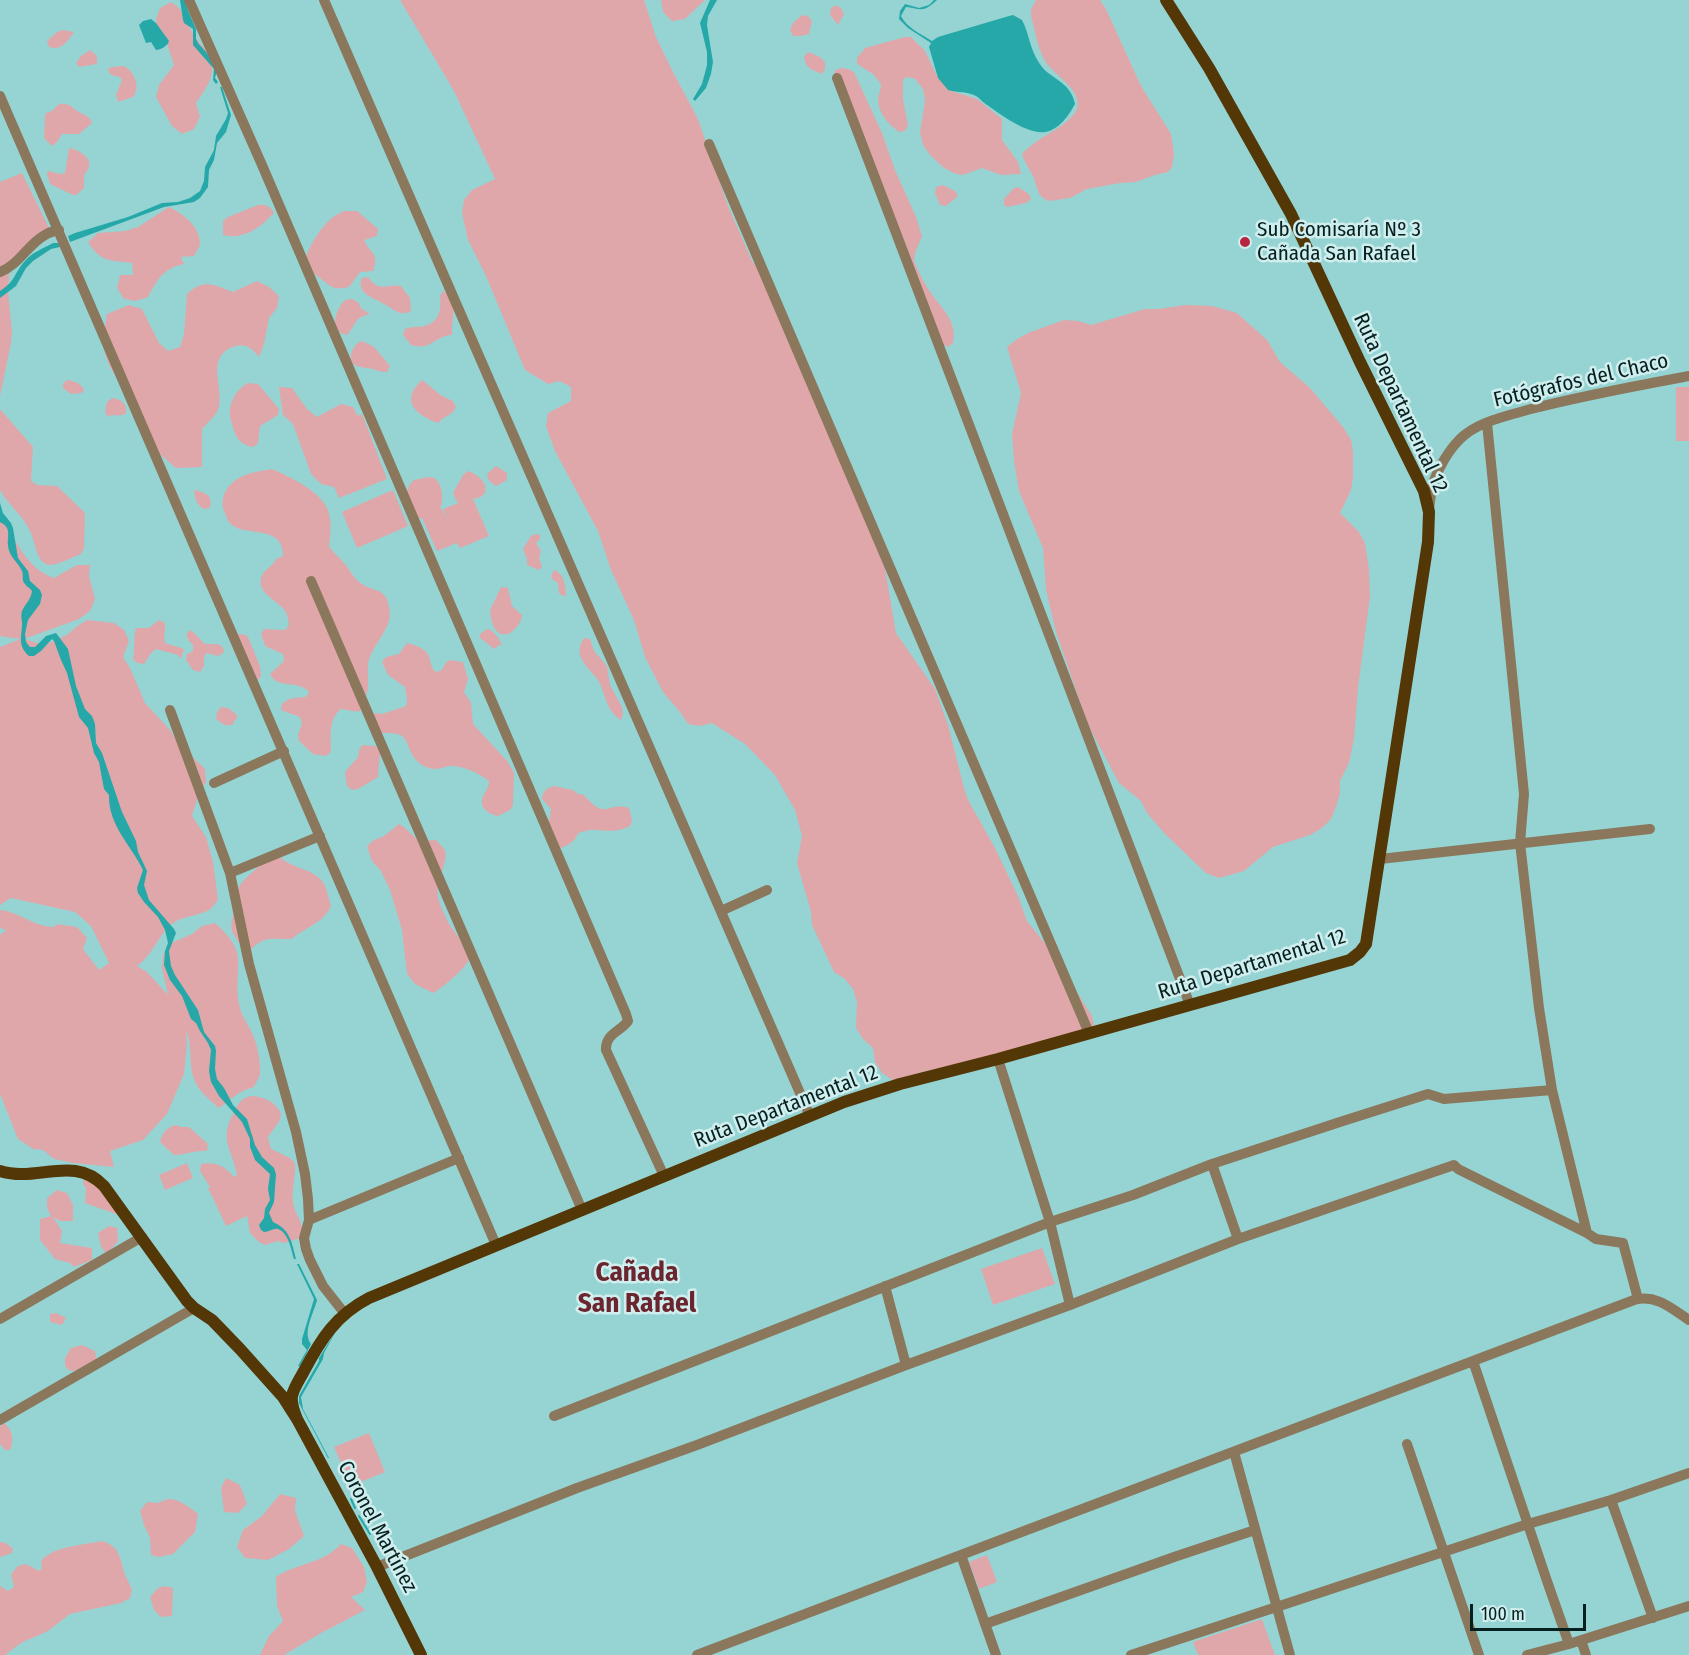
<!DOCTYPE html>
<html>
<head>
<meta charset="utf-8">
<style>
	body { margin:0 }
	#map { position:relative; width:1689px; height:1655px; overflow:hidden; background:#96d4d4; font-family:"Fira Sans Condensed",sans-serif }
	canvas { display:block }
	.scale { position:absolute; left:1470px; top:1604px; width:116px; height:27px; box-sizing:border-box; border:3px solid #061f1f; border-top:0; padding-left:8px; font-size:18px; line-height:21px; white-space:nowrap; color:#061f1f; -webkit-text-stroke:4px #d0eeee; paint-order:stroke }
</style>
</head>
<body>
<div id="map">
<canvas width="1689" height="1655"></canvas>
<div class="scale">100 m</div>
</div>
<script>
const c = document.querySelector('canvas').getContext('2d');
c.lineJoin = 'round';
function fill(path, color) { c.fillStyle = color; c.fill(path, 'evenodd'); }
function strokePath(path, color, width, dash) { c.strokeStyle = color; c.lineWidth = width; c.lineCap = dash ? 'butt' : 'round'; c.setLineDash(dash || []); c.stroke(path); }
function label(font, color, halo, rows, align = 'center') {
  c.font = font + ' "Fira Sans Condensed",sans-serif'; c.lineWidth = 5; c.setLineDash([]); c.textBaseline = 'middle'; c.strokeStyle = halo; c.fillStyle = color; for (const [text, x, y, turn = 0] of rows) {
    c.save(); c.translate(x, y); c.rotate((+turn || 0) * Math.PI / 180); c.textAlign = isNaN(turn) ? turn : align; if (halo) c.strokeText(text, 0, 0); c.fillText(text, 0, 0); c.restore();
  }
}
fill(new Path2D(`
	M400,0H644L656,37L673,72L698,119L728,206L752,261L767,281L885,568L896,633L935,689L948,725L964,788L968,800L995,848L1018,896L1027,921L1051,951L1092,1016L1095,1028L983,1058L919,1073L894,1081L882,1073L875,1062L873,1048L863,1039L856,1028L857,1002L853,989L845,979L834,972L812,925L811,912L797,863L802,836L795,810L775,775L745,744L712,723L700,726L688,724L680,712L663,692L645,657L634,620L611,570L598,531L555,451L546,426L548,413L571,401V387L560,381L548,384L525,370L486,276L468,240L462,213L464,200L472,190L495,179L454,91Z
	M661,0H705L685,19L672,21L663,12Z
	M1036,0H1100L1106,9L1141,86L1171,134L1174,154L1172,167L1168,172L1155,175L1136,182L1120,183L1087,189L1070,198L1050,201L1044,199L1039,194L1033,176L1024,160L1022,154C1037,137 1060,131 1074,114C1090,94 1052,74 1045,61C1037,48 1035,30 1031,16V9Z
	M171,2C187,13 184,17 192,32C196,39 202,45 206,51C220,72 207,87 196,103L200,117L194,129L182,134L172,126L156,97L159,85L174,65L166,41L158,32L156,19L160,8Z
	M836,5L841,8L844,14L838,25L830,15L831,8Z
	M802,15L808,16L812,21L809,34L800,36H793L790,30L793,23Z
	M63,30L74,32C67,42 62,51 49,47L47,41L57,32Z
	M905,37H911L925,51L937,76L951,91L977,99L1002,119V140L1018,162L1021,174L1001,175L982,168L963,175L956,174L944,168L930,155L923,145L920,132L925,101L923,89L915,79L909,77L903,79V99L908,125L905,131L899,132C888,124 878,113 878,99C879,93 881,89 881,84L873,74L857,64V58L865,48Z
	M90,50L97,56V64L79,67L76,63L81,56Z
	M808,52L820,57L825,62V69L822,74C812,70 806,69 804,57Z
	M124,66C135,72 141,87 133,97L118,102L116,95L122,80L120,77L114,76L109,73L108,69L111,67Z
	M841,68L848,69L854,72L882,133L895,170L916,217L922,236L915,253L914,260C918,272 926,287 934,297C945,312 957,323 953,343L948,347L942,344L837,84L834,71Z
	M59,104C68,103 71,106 77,111C84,115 89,115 92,123L79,134H62L57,142L52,146L44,138L45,116L46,113L52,111Z
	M69,148C77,149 92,157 89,167C87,172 85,172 84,177C84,181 84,184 84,188L76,195H73L50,184L47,174L48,171L61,174L65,173Z
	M22,173L49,228L10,260L8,292L12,332L11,343L0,396V182Z
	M943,185L955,191L958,196L946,206L940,205L935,193L936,187Z
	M1018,187L1029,194L1031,199L1026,203L1007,207L1004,205V199L1014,188Z
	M258,205C266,204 270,206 274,213C260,228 244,240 223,235V221L228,217Z
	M169,207C183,214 199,225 200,243C200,247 196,252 194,256L181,257L184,264C162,269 158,279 148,297L136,301L124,299L117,288L120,275H133L132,263C110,260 101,263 88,242L98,233L125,231L138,227Z
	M344,211H357L378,229L377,236L364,240C370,254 380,253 373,271L360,272L349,287C334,290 332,288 320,278C316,275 309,270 306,266C301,256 323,224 332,218C335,215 340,213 344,211Z
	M368,277C380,294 387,283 401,286L410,298L411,311C399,317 394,309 384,304C373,297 356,294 362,278Z
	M257,281L269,287L279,296L277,308L269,318L264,344L259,357C253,349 246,343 236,346C204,355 224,386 219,407C217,415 207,423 202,429V467L176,468L155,450L139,414L110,367L105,354L103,340L107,314L129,305L142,309L159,343L168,351L180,347L184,334L187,294C204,278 214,285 233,292Z
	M443,291C460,300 451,320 452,335C434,336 432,351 411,345L403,335L405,329C411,327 414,327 420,327C438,324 442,312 440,296Z
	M352,299L358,302L361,308L370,314C353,318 357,324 347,335C328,332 335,310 345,300Z
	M1185,305L1212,306L1237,313L1267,340L1280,362L1310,388L1343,427L1351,440L1353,452V477L1351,490L1340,513L1359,532L1365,543L1369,569L1370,596L1358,688L1354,739L1349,763L1340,781V793L1336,807L1331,819L1322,828L1310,835L1273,847L1244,871L1219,878L1206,873L1165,834L1147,813L1141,801L1119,783L1088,725L1056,632L1046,590L1043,548L1019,491L1014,461L1012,434L1021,393L1007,347L1017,339L1028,333L1064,320L1078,321L1091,325L1145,309H1159Z
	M362,341L374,347L390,366L387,372C381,372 378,371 373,369C362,367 346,368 352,351C355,345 357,343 362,341Z
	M67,380C74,381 81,383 84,390L82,393L71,394L63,388V384Z
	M422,380L442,396L453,401L456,407C452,416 445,415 438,423C416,415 399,401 422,380Z
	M248,383L258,384L279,409L278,415L260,426L258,443L253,447C238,444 236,437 232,424C226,409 233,391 248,383Z
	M279,387L292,388L307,409L317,417L341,404L353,407L358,416L362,414L387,479L339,498L334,487L321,484L311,474L293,424L283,415Z
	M1676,387H1689V441H1676Z
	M112,398C121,399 128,404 126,413C119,418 113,413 108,417L105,412L107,402Z
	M0,409L33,447L31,481L37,485L57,486L85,513L84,548L81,554C72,557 54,568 46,564C36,560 35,541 30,531C23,515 8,505 0,490Z
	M496,466L507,473V480L496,486L488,480L487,474Z
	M272,469C290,477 325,493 329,514C332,525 330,537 329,547C334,553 340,558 345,564C350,570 353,577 359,582C372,593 386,586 389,607C390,612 390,616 389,621C384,636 372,647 368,663C367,671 369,678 368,686C368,692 363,707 359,712L341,709C328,719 331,737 331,752L326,756L313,754L299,741L298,735L302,723L300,717L281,710L282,704C289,697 296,698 306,697L309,692C298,679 277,690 270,674L284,661L283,654L265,646L261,634L264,629L285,630L289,625C288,621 288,615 285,611C278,600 257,594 261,578C263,569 273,567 276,559L283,556C284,523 242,538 230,523C227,521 226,514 224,511C219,497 228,483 241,477C250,472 262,471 272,469Z
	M468,471C484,476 496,496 473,499L489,536L460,548L457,543L437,551L422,518H418L406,496C407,492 408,486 411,483C414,479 415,480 419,479C424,478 429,476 434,478C443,483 444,501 440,509H442L448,521L443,509L458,503L455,498L453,493L463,475Z
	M194,490C205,493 213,494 210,508L203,509C196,503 195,499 194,490Z
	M393,490L408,526L357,548L342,512Z
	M0,513C15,538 25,568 54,578L77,565H90L89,576L95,599L90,611L79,619L24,639L44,645L67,635L76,627L87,620L114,623L124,630L129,641L123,657L130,668L145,703L171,731L177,742L205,769L206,782L199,793L192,816L206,837L213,862L218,900C215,903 213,908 209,910C198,916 183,916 173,923C157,936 154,954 137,966L147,972L168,995L162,968L163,955L169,944L192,934L202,926L215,923C253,956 231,968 240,1008C242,1017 248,1024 252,1033C257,1042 261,1064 260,1074C259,1078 256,1083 254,1087C238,1091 232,1099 219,1108C210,1100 198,1091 194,1079C188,1064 193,1045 186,1031L187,1045L184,1074L167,1114L143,1140L110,1151L114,1167L73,1163L54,1159L43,1150L33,1149L18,1139L0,1094V935L6,930L0,928V910C20,912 34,927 54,927L57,924L77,927L87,938L83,949L99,970L109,963L91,926L75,912L11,898L0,905V647L20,639L0,636Z
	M537,534L540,535V539L536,543L541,551L539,558L542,567L539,570L527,565V559L523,549L531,536Z
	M554,570C564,573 566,586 566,596L561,595L559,593L558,583L552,579L551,576Z
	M501,587L508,588L512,606L522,615C521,627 505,643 495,629C491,623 491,616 490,610Z
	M159,620L165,623C166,630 163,636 165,643L184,649L181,659L178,655L156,649L151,653L144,664L137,663L133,659C135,649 133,638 136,628H149Z
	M487,629C493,629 500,639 502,645H499L494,649L479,637L481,633Z
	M191,630L205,644H217L223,647L224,652L219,656L206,653L204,659V666L200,672L193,670L186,660L187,654L193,651V645L189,641L186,634Z
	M238,634L246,635L248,637L260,666L261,676L255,684L234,652L233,648Z
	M584,638L590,639L594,651L607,666L610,685L622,707L623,714L621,720C607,712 606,697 600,684C593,669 570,659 584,638Z
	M407,643C415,645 426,648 429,657C432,664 430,667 436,672L442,670L445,664L449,660L463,662L468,679L464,692L471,703L473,724L508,762L514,773L513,805L510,810L498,816C491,815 480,809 482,800C483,793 489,790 489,781C479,773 462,765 449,766C441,768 434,771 426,767C407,759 410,738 400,735C395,733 387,733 381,733L370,718L375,713L382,714L406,706L407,700L405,687L388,675L382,662L386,657L399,654Z
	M221,707L228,708L237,715V718L233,723V725H224L216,719L217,712Z
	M362,745L375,746L380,751L378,777L358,789L352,790L347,786L345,772L358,757L359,751Z
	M554,786L573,790L578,794L584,795C607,822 605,801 629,808L632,820L630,826C612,836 597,826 582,832C575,834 579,834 575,839C571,844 564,847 558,849L549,822L551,809L542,799C543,791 546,788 554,786Z
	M399,824L404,827L419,841L436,840C439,844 444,847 445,851C449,863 433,883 439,901C441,908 445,915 448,922C453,931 469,949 469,958C469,966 441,989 433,993L415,984L407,974L402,930L390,890L381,871L372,861L367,847L372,841L384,836Z
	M280,857C293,869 312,868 323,882C327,889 329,899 331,906C324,923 305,927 292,939C272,940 267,934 251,949L239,943L232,932L231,925L239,886L247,877L267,859Z
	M252,1096C265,1097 275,1102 281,1113L280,1120L268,1137L271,1149L290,1158L295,1163C296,1176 290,1195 294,1207C297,1218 306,1225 300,1238L284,1243L278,1241L265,1245L259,1242L250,1233L247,1216L226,1226L208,1188L210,1187L200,1171L201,1164C215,1161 225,1166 234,1177L237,1175C231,1145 218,1141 235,1110C239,1102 243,1097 252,1096Z
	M176,1125L182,1127H189L208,1144L207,1151C196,1150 186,1155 174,1155L160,1142C162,1133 167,1127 176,1125Z
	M187,1163L193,1178L165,1190L159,1175Z
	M85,1172L122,1216L85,1203L86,1188L83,1184Z
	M57,1190L67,1193L73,1205V1221H60L53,1217L62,1231L60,1243L92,1248V1260L74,1267L70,1263L55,1259L40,1240V1219L51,1216L47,1208V1198Z
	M109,1226L117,1228L118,1241L107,1254L101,1247L98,1233Z
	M1042,1248L1055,1284L993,1305L981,1269Z
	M56,1313L66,1318L62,1325L50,1322V1314Z
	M82,1345L95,1351L97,1363L84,1370L70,1371L65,1366V1358L71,1348Z
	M4,1423C13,1430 14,1440 10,1450H5L0,1444V1426Z
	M369,1433L385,1472L351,1486L334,1447Z
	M226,1478L240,1485L247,1504L238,1513L224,1512L221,1488Z
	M280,1494L296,1498L295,1511L304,1536L289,1549L268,1560L245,1558L237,1547L243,1530L262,1516Z
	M168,1499C180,1499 189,1507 198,1514L195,1532L173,1554L159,1557L151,1555L150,1538L144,1525L140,1511L147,1502L158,1503Z
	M102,1541C119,1546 120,1557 124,1572C126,1578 130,1584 132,1590L130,1598L121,1603L70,1614L48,1631L21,1643L5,1655H0V1586L8,1591L14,1587L11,1574L18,1566L26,1564L39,1571L42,1568L41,1561C53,1546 83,1545 102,1541Z
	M0,1542L6,1543L13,1549L12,1553L0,1557Z
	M341,1544L352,1548L364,1567L367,1582L363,1592L351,1597L365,1610L323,1632L284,1655H260L269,1636L283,1621L277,1606L276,1577C296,1563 323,1564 341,1544Z
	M987,1555L997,1582L979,1589L969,1562Z
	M164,1586L173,1588L172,1616L161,1617L154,1610L150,1597L158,1588Z
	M1262,1619L1275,1655H1198L1193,1642Z`), '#dfa7aa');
fill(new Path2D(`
	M180,0H185L187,8L196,29V39L198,43L206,52L214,64L217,70L215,78L218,82L216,84L213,80L214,69L193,45V29L184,23L183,20Z
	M710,0H717L708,16L707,25L713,62L711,74L706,88L695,101L693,99L702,84L707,65V52L700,23Z
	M934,0H937C923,13 922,9 906,7L901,16C907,28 921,34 932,41L938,37L1009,16L1013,15L1022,20C1029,33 1030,49 1038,61C1048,80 1070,79 1075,104C1069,115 1059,130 1045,132C1027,135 997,112 983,102C980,99 979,98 976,96C967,91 958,93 948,90L938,78L929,47L931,43L908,28L899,19L900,11L905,4L919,8L929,5Z
	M151,19L156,23L169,41C168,46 160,50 156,50L151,42L146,43L139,25L143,21Z
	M220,87H222L231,115L226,132L217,143L214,160L209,170L208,187L200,198L194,202L164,207L70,242L68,236L75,233L128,217L162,203L178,202L190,198L200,191L204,181L205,167L214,150L216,136L226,119L228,113Z
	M53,243H59L60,247L51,249L33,261L26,268L16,286L0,298V291C17,280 13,274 25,261C31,253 44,248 53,243Z
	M0,503L3,513L11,523L13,528L18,558L28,571L30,581L40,590L42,595L40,604L28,620L25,634L26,642L30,647H35L46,636L56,633L68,649L76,686L85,709L92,716L95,724L96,743L102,753L122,812L136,841L138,852L147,871L144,885L149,900L174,929L176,933L169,951L171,966L175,975L198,1010L204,1032L215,1046L216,1051L215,1069L217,1079L224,1088L233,1105L247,1119L255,1145L262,1157L274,1168L276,1174L274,1202L269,1213L273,1222C290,1229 292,1243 296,1259H294C291,1250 289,1233 278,1229C274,1228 269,1232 264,1232L261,1230L259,1225L264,1218L265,1209L270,1200L268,1189L270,1174L255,1160L250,1147V1139L242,1122L219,1096L211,1082L209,1071L211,1050L208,1043L200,1031L196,1023L191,1019L182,996L170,980L164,965L165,951L168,943L165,930L158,917L144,902L138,893L137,888L143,870C131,845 108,825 109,795L104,789L99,762L94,753L88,728L79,717L67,673L61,660L54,641L52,639L41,651L34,656H29C17,645 22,637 22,623C22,618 20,614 23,609C27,602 31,599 32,591C30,588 27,587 25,584C21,580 24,576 22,571C18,562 9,557 8,546C7,535 12,528 0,522Z
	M297,1264H299L317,1300C314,1313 302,1332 311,1344L300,1366H298L307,1350L302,1344V1339L314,1299Z
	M336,1331L324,1353L323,1359L301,1397L303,1409L329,1458H328L299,1403V1396L319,1361V1358Z`), '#26a8a9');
strokePath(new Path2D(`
	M351,1499L355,1508
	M359,1516L370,1534`), '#26a8a9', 2);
strokePath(new Path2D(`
	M189,0L262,165L626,1014L628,1021C620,1032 605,1034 606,1050L664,1176
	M324,0L810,1116
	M837,78L1190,1005
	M0,96L496,1245
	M709,144L1089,1033
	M0,272C20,264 28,244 45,235C49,232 54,231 59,230
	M1487,423L1524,794L1520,843L1539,1008L1552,1090L1587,1233
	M1429,509C1430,502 1431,494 1432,487C1437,470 1448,451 1460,439C1477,422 1504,417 1527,410C1580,396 1635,386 1689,376
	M311,581L582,1210
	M170,710L230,873L249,964L296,1132L305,1174L308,1199L309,1220L304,1238L306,1249L310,1260L323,1286L345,1314
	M214,783L284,751
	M1380,859L1650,829
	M230,873L320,836
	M721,911L767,890
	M998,1059L1050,1222L1070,1305
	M1212,1164L1238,1239
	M309,1220L459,1158
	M885,1286L906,1365
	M0,1319L142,1237
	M1473,1361L1547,1581L1569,1644
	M554,1416L1050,1222L1133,1195L1212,1164L1343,1121L1428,1094L1444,1099L1552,1090
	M0,1420L194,1308
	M1407,1444L1479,1655
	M1234,1452L1290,1655
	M1611,1500L1653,1618
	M961,1555L996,1655
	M377,1567L577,1488L697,1445L906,1365L1070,1305L1238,1239L1454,1165L1458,1169L1587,1233L1596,1239L1623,1243L1638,1299
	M985,1624L1177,1556L1255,1530
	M1581,1640L1586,1655
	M697,1655L1634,1300C1656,1294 1671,1308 1689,1320
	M1131,1655L1528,1524L1611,1500L1689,1473
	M1527,1655L1569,1644L1689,1606`), '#8b775b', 10);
strokePath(new Path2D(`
	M0,1171C36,1183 74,1154 104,1186L187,1301L194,1308L212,1320L240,1349L283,1397L297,1419L377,1567L421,1655
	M297,1419C294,1412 291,1404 292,1396C294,1387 300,1379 304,1371C321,1339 336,1315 369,1298L844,1102L900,1084L998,1059L1350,960L1360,952L1366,944L1428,542L1429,512L1424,491L1360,362L1291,214L1209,68L1166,0`), '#533706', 12);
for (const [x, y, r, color] of [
	[1245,242,6,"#b72542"]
]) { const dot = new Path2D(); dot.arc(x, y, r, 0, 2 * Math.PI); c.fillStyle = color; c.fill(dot); strokePath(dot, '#d0eeee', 2); }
label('21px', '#061f1f', '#d0eeee', [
	["Sub Comisaría Nº 3",1257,230],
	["Cañada San Rafael",1257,254]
], 'left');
label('21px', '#061f1f', '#d0eeee', [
	["Fotógrafos del Chaco",1581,381,-13],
	["Ruta Departamental 12",1400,403,65],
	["Ruta Departamental 12",1252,965,-17],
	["Ruta Departamental 12",786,1107,-21],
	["Coronel Martínez",377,1527,62]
]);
label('bold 27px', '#6b252e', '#d0eeee', [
	["Cañada",637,1273],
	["San Rafael",637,1304]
]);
</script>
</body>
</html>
